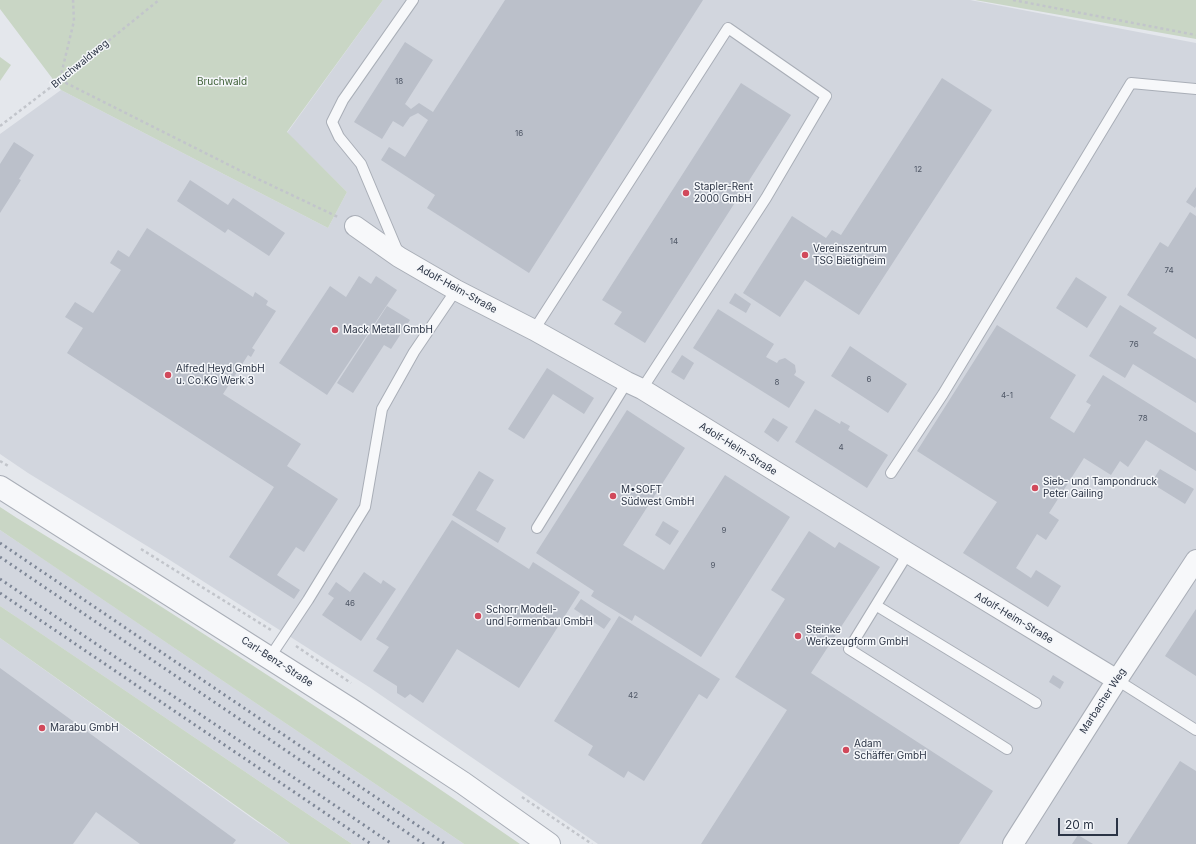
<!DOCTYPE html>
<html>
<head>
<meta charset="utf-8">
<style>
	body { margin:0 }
	#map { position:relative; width:1196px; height:844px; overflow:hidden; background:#e4e7ec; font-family:Inter,sans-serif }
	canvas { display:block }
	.scale { position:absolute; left:1058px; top:818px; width:60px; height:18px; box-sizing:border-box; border:2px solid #2b3445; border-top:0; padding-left:5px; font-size:12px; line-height:14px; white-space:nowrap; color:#2b3445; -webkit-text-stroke:3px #f4f6f9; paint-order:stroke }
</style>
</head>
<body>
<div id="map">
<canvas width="1196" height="844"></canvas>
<div class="scale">20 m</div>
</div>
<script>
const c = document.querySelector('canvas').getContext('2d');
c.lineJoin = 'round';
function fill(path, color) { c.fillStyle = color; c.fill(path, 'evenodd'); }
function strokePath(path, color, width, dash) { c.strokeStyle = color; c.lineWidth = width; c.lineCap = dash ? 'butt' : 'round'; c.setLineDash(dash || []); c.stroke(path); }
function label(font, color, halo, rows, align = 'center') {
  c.font = font + ' Inter,sans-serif'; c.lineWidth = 3; c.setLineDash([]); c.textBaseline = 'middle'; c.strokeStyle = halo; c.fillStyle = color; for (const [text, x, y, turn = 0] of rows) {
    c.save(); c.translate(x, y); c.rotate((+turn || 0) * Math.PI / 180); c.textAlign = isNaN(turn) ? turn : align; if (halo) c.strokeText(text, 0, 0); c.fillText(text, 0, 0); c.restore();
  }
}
fill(new Path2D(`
	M383,0H970L1196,43V844H598L369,687L165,557L28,473L0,454V134L61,90L328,228L347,192L287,133Z
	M0,530L49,563L464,844H352L0,606Z
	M0,638L253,819L290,844H0Z`), '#d2d6de');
fill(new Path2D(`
	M0,0H383L287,132L347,192L328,228L61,90L0,9Z
	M975,0H1196V39Z
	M0,57L11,65L0,81Z
	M0,507C47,538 96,565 143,595C270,676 396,758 520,844H464L0,530Z
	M0,606L15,616L352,844H290L0,638Z`), '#c9d6c5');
fill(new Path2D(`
	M505,0H703L529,273L427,208L435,195L381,160L389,147L405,157L428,120L418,113L410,117L403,127L393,121L382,139L354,122L405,42L433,60L405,104L411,109L419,103L433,112Z
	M942,78L992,110L859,315L805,280L780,317L743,293L792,216L826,238L832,230L841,235Z
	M741,83L791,115L645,343L614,324L622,312L602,300Z
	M14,142L34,155L19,179L21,180L0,213V164Z
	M190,180L228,205L233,198L285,233L269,256L228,229L225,233L177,201Z
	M1196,187V206L1195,208L1186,202Z
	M1190,212L1196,216V339L1127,295L1160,242L1168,247Z
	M147,228L253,297L255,292L268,301L266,305L276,311L252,348L255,350L251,357L248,355L223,394L301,444L287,466L338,499L304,552L296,547L277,575L300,590L294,599L229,557L274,487L67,353L83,328L65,317L75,302L93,313L121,270L110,263L118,250L129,257Z
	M359,276L371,284L376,276L397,290L327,395L279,363L330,286L346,297Z
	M1076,277L1107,297L1087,328L1056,308Z
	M735,293L751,304L746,313L729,303Z
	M1120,305L1157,328L1153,333L1196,359V403L1133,364L1125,378L1089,356Z
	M387,306L410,320L391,349L384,345L353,393L337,383Z
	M718,309L774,344L766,357L777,363L779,360L785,358L795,365L796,372L794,375L805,382L789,408L693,348Z
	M997,325L1076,375L1050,418L1074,433L1091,405L1086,402L1103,375L1196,433V471L1146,440L1128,467L1120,461L1111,475L1084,458L1049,513L1059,520L1046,540L1037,534L1016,568L1031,578L1036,570L1061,586L1048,607L963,553L997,502L917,451Z
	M850,346L907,384L888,413L831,376Z
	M682,355L694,363L684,380L671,372Z
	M547,368L594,398L584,414L553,394L524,439L508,429Z
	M815,409L840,424L841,421L850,426L848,430L888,455L867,488L795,442Z
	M627,410L685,448L623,545L664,570L725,475L790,517L701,657L635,615L632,621L591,596L594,591L536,553Z
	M773,418L788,427L778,442L764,432Z
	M1160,469L1194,489L1185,504L1151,483Z
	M479,471L494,480L476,510L506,528L498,543L452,515Z
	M452,520L529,569L533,562L580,592L519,688L457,649L423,703L410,694L405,698L397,693V686L373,671L389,647L376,639Z
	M663,521L679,531L670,545L655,535Z
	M809,531L835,548L839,542L880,567L811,673L993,791L959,844H701L787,710L735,677L785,599L771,590Z
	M364,572L381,584L383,580L396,589L361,641L322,615L334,598L328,594L336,582L350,592Z
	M581,599L611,619L604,629L574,609Z
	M1196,609V676L1165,656Z
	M619,616L720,679L707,699L699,694L644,781L628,771L624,778L588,755L593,746L554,721Z
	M0,668L236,840L233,844H140L96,812L73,844H0Z
	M1053,675L1064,682L1060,689L1049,682Z
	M1180,761L1196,771V844H1127Z
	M1078,835L1093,844H1072Z`), '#bbc0ca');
const service = new Path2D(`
	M398,252L361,164L339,137L332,122L343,100L413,0
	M534,330L728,28L826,96L766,198L642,389
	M891,473L943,394L1131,83L1196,89
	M537,528L627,382
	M908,553L849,649L1007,749
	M877,606L1036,703
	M270,657L308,600L365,507L382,409L414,352L456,290
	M1117,680L1196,730`);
const minor = new Path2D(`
	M355,226L399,257L456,290L534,330L627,382L642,389L908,553L1117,680
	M1013,844L1117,680L1196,560`);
const tertiary = new Path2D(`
	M0,487L350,709L463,783L549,844`);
strokePath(service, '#a9aeb7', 12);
strokePath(minor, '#a9aeb7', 22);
strokePath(tertiary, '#a9aeb7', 24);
strokePath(new Path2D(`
	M1013,0L1196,35
	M60,79L74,21L73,0
	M60,80L241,171L338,217
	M0,126L60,80L159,0
	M0,461L10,467
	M141,549L271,630
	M296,646L351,683
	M522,797L592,844`), '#c2c5cb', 2.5, [3, 3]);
strokePath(service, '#f7f8fa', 10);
strokePath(minor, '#f7f8fa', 20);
strokePath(tertiary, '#f7f8fa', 22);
strokePath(new Path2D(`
	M0,543L445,844
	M0,557L424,844
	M0,579L392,844
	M0,593L371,844`), '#7d8696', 3, [2, 4]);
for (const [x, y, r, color] of [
	[686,193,4,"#d1495b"],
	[805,255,4,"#d1495b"],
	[335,330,4,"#d1495b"],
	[168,375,4,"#d1495b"],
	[1035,488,4,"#d1495b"],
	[613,496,4,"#d1495b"],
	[478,616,4,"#d1495b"],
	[798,636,4,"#d1495b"],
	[42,728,4,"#d1495b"],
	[846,750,4,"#d1495b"]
]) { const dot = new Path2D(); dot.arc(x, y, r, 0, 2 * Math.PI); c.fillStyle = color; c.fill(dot); strokePath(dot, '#f4f6f9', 1.5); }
label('8px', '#4f5766', null, [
	["18",399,82],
	["16",519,134],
	["12",918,170],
	["14",674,242],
	["74",1169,271],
	["76",1134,345],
	["6",869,380],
	["8",777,383],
	["4-1",1007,396],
	["78",1143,419],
	["4",841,448],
	["9",724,531],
	["9",713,566],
	["46",350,604],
	["42",633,696]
]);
label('10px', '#2b3445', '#f4f6f9', [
	["Bruchwaldweg",80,64,-39],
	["Adolf-Heim-Straße",457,289,29],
	["Adolf-Heim-Straße",738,449,32],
	["Adolf-Heim-Straße",1014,618,31],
	["Carl-Benz-Straße",277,662,33],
	["Marbacher Weg",1103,701,-57]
]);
label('10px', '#3f6138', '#f4f6f9', [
	["Bruchwald",222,82]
]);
label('10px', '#2b3445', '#f4f6f9', [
	["Stapler-Rent",694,187],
	["2000 GmbH",694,199],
	["Vereinszentrum",813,249],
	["TSG Bietigheim",813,261],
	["Mack Metall GmbH",343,330],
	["Alfred Heyd GmbH",176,369],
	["u. Co.KG Werk 3",176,381],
	["Sieb- und Tampondruck",1043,482],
	["Peter Gailing",1043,494],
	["M•SOFT",621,490],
	["Südwest GmbH",621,502],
	["Schorr Modell-",486,610],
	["und Formenbau GmbH",486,622],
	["Steinke",806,630],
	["Werkzeugform GmbH",806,642],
	["Marabu GmbH",50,728],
	["Adam",854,744],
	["Schäffer GmbH",854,756]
], 'left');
</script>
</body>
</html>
